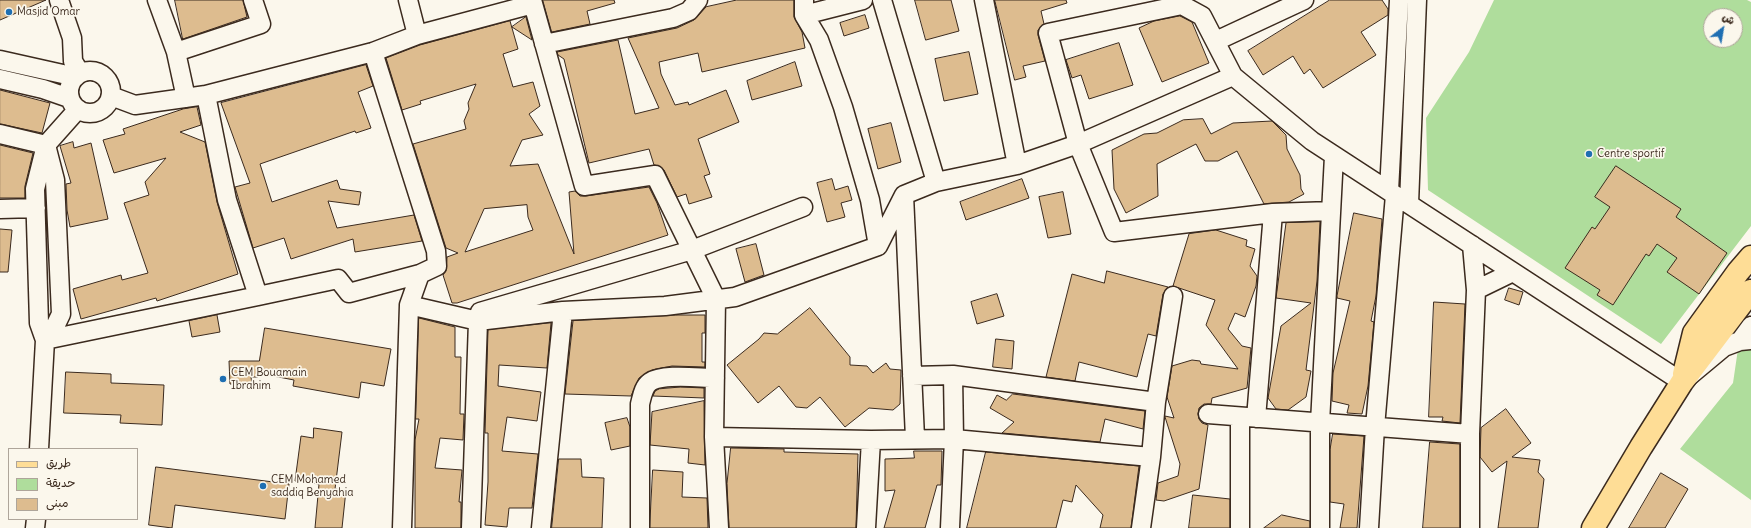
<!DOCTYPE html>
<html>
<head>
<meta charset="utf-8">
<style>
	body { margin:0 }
	#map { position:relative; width:1751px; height:528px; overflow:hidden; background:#fbf7ec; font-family:Delius,"Playpen Sans Arabic",sans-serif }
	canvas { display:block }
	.legend { position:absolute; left:8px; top:448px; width:130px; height:72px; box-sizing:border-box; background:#fbf7ec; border:1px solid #aea59a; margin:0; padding:5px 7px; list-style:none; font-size:12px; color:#3b2a1e }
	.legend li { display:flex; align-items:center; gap:8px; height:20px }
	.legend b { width:20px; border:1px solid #aea59a }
	.north { position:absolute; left:1703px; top:8px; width:40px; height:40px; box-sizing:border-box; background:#fbf7ec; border:1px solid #aea59a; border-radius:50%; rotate:31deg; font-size:11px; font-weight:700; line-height:16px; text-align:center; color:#3b2a1e }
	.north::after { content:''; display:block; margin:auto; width:14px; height:18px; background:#1f6fb2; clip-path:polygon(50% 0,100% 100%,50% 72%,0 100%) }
</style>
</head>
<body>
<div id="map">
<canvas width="1751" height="528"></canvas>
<ul class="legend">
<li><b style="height:5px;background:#fedd96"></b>طريق</li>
<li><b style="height:11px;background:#afdd9c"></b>حديقة</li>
<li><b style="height:11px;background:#ddbc8f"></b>مبنى</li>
</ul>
<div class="north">ش</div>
</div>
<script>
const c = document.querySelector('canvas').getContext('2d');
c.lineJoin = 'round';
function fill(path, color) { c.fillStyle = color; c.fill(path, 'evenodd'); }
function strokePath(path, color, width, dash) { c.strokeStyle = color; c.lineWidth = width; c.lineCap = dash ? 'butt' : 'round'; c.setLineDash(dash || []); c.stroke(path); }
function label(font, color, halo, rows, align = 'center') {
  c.font = font + ' Delius,sans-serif'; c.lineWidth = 3.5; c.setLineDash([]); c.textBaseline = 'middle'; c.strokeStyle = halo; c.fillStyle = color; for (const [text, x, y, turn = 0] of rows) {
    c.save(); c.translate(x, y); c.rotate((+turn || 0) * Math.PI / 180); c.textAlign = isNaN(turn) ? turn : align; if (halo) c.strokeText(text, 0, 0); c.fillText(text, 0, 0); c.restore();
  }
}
fill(new Path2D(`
	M1494,0H1747L1751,2V226L1661,344L1428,190L1426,118L1469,52ZM1711,16H1735V40H1711Z
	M1751,348V500L1680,449L1733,383L1738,349Z`), '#afdd9c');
const building = new Path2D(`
	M0,0H46L0,20Z
	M175,0H243L247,17L183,39Z
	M543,0H614L615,3L587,11L590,24L552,32Z
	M737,0H794V17L802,32L805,48L702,72L698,53L659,62L661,74L675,105L688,102L689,105L726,90L739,122L698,139L710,174L704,176L712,197L689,204L686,194L677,197L664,170L659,166L654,165L649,149L589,163L564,59L558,55L557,52L618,40L635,114L659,108L628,38L677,28L694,20L706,7Z
	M915,0H951L959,31L926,40Z
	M995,0H1066L1067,3L1041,11L1044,24L1038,30V35L1045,61L1023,66L1026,77L1015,80Z
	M1330,0H1382L1388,9V15L1361,32L1376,55L1323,88L1310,69L1304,74L1293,56L1263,75L1248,51Z
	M865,15L869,28L844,36L840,23Z
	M1180,16L1192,22L1209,63L1162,82L1139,28L1154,21Z
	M526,17L532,40L512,27Z
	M510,21L518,49L503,54L513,87L533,82L540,106L529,114L543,135L522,140L510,166L538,164L574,254L569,192L575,191L580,196H586L649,187L657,203L668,235L457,303H452L443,275L446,271L447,257L458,253L446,248L413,144L466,129L464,121L469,109L468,103L476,84L420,101L421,104L402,110L386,58L420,45ZM527,205L528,217L533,230L465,252L484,209Z
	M1119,43L1133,85L1089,99L1081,75L1072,78L1066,60Z
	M969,52L978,94L944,101L935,59Z
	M795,62L802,86L752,100L747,81Z
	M366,65L373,86L358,92L371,128L356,133L355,131L260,164L272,202L337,180L340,189L361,192L359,205L328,201L337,228L414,215L422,241L355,252L353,239L291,259L284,238L253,248L235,187L250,183L221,103Z
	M0,90L50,103L42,133L0,124Z
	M197,107L201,125L180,132L205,142L217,202L238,274L157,301L156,298L81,319L73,289L121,275L122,280L148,273L124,203L149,195L145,182L166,158L114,173L103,140L125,134L123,129L183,109Z
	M1203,119L1211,134L1233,123L1272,121L1286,135L1287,149L1300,175L1301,189L1304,194L1289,202L1264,204L1237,151L1218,161H1205L1196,144L1157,164L1158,196L1126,213L1114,189L1112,150L1144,134L1157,133L1183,120Z
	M891,123L901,162L878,169L868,129Z
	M73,142L74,148L91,143L108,219L70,227L67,210L66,184L71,183L60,146Z
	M0,145L33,153L25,186V198H0Z
	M1616,166L1681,209L1676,217L1727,253L1699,294L1667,272L1677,258L1657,244L1649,256L1646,254L1613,305L1597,295L1600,290L1565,268L1592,227L1595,229L1610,207L1595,197Z
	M832,179L835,190L848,186L852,200L841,203L845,217L827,222L817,183Z
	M1022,179L1029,198L966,220L960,202Z
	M1063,192L1071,234L1048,238L1039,197Z
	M1354,213L1382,219L1376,296L1371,321L1374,322L1368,386L1362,414L1347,413L1349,405L1332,401L1333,373L1350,301L1337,298V296Z
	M1320,222L1317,281L1306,370L1311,371L1306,397L1288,410L1276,409L1268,398L1281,326L1311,303L1276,298L1286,223Z
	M0,229L12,230L8,272H0Z
	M1216,230L1247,240L1246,246L1255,249L1250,266L1257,276L1256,286L1245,317L1235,313L1228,329L1242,346L1251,348L1247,388L1212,398L1211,404H1204L1199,408L1198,414L1199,419L1202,423L1208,425L1199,489L1164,501L1156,500L1158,483L1178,476L1180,464L1165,417V416L1174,418L1167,397L1172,366L1192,360L1200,361L1201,364L1238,369L1206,325L1215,300L1173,286L1189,234Z
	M756,244L764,275L745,282L736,249Z
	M1107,271L1168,287L1163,294L1156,336L1148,334L1137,377L1079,362L1075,381L1046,377L1072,274L1104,283Z
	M1509,288L1523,292L1519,305L1505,300Z
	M997,294L1004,316L977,324L971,302Z
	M1434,302L1465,304L1460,423L1442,421L1443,417H1429Z
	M810,308L850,357V365L867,366L873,373L886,363L890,369L901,370L900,404L893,410L869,408L845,427L820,397L807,408L796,407L779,386L758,403L727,365L759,339L764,333L777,334Z
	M217,315L220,332L192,337L189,321Z
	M676,315H705V333H702V362H705V367L672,366L652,370L639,378L631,396L565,394L573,321Z
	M419,318L455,327V357H461L460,414H464L463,440L440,438L435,468L462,470L459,502H461V528H415V440L419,419H416Z
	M551,323L547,368L499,365L498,386L541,392L537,421L507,417L502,451L538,454L532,508H509L507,527L485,525L488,482V433H485L488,330Z
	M265,328L391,349L384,386L361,382L359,398L293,386L294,380L258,373V377H251L252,384H230L229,361H259Z
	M996,339L1014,341L1012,369L993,367Z
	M66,372L111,374V383L164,385L162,425L120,423L121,415L64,413Z
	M681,387L704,388V398L653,396L655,391L659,389Z
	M1013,394L1145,411L1143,429L1105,419L1100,442L1002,433L1014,422L990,408L997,395L1006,400Z
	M704,401L705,465L688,463L689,449L650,445L652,412Z
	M1506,409L1531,443L1512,457L1540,460L1538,472L1544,479L1538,528H1498L1507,461L1492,472L1480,457L1481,428Z
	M627,418L630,427V446L611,450L605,423Z
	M314,428L342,432L335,489L346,490L342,528H315L319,484L295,481L301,436L313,438Z
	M1333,434L1364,436L1357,528H1340L1344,504L1330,502V450Z
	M1430,442L1460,444V528H1423Z
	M731,448L784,449V452L858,454L856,528H729L727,484Z
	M914,451H942L941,485H937L925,528H884L895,490L885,491V459L914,458Z
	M986,452L1139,466L1131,528H1100L1103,515L1076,485L1072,502L1063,500L1056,528H967Z
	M559,459H581L582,477L604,478L602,528H552Z
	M156,467L289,484L285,519L175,505L172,528L149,525Z
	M653,470L683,472L682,497L707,498L708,528H650Z
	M1661,473L1688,489L1665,528H1629Z
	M1193,495L1230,499V528H1189Z
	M1282,515L1310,521V528H1264Z`);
fill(building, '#ddbc8f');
strokePath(building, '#3b2a1e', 1);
const minor = new Path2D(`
	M59,0L72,38L73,61L80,73
	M157,0L176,52L186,98
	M408,0L417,35
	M532,0L584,186L655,175L716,299L714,437L719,528
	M804,0V15L819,40L843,107L870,200L878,246
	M882,0L936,182
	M984,0L1017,165
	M1180,0L1182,5L1202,16L1233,76L1312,141L1682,382L1724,347L1740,341
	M1182,5L1048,33L1078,144L1114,232L1273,213L1331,211
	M804,15L863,0
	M1216,41L1304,0
	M544,44L673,18L689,11L698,0
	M176,52L261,24L253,0
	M373,52L436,251L437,266L420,274
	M0,60L76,77
	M69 92a21 21 0 1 1 42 0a21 21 0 1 1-42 0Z
	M0,79L43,89L69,98
	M111,96L135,105L206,95L373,52L417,35L533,4
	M0,134L46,145L78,109
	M1389,191L1399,0
	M904,195L915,438
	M1409,204L1417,0
	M0,209L36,208
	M1476,290L1513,272
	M258,296L338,279L349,293L420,274L409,305L402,528
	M409,305L478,321L563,311L665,306L735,297L878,246L904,195L936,182L1017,165L1078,144L1233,76
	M480,312L692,250L803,207
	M1751,326L1740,341L1751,340
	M45,340L39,323L35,189L46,145L55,180L61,314L49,339
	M912,376L953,375L1156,402
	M1208,414L1470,434
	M1240,417V528
	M1256,418L1273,213
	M714,437L871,440L954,439L1151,457
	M39,449L45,340L258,296L227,200L206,95
	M35,528L36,519
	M471,528L478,321
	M541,528L563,311
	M640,528V404C642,397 643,387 650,382C663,373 699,378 715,378
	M866,528L871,440
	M950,528L954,439L953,375
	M1141,528L1151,457L1156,402L1173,296
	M1320,528V423L1334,156
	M1369,528L1375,427L1395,195
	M1470,528V434L1476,290L1472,245`);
const major = new Path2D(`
	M1684,374L1694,333L1738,272L1751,257
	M1593,528L1641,447L1682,382L1751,291`);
strokePath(minor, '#3b2a1e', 21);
strokePath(major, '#3b2a1e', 25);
strokePath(minor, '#fbf7ec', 18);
strokePath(major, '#fedd96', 22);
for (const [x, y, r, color] of [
	[9,12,4,"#1f6fb2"],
	[1589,154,4,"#1f6fb2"],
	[223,379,4,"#1f6fb2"],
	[263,486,4,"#1f6fb2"]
]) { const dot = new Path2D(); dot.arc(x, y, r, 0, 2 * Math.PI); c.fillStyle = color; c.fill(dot); strokePath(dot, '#fbf7ec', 1.5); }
label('11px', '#3b2a1e', '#fbf7ec', [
	["Masjid Omar",17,12],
	["Centre sportif",1597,154],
	["CEM Bouamain",231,373],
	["Ibrahim",231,386],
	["CEM Mohamed",271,480],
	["saddiq Benyahia",271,493]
], 'left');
</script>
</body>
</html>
